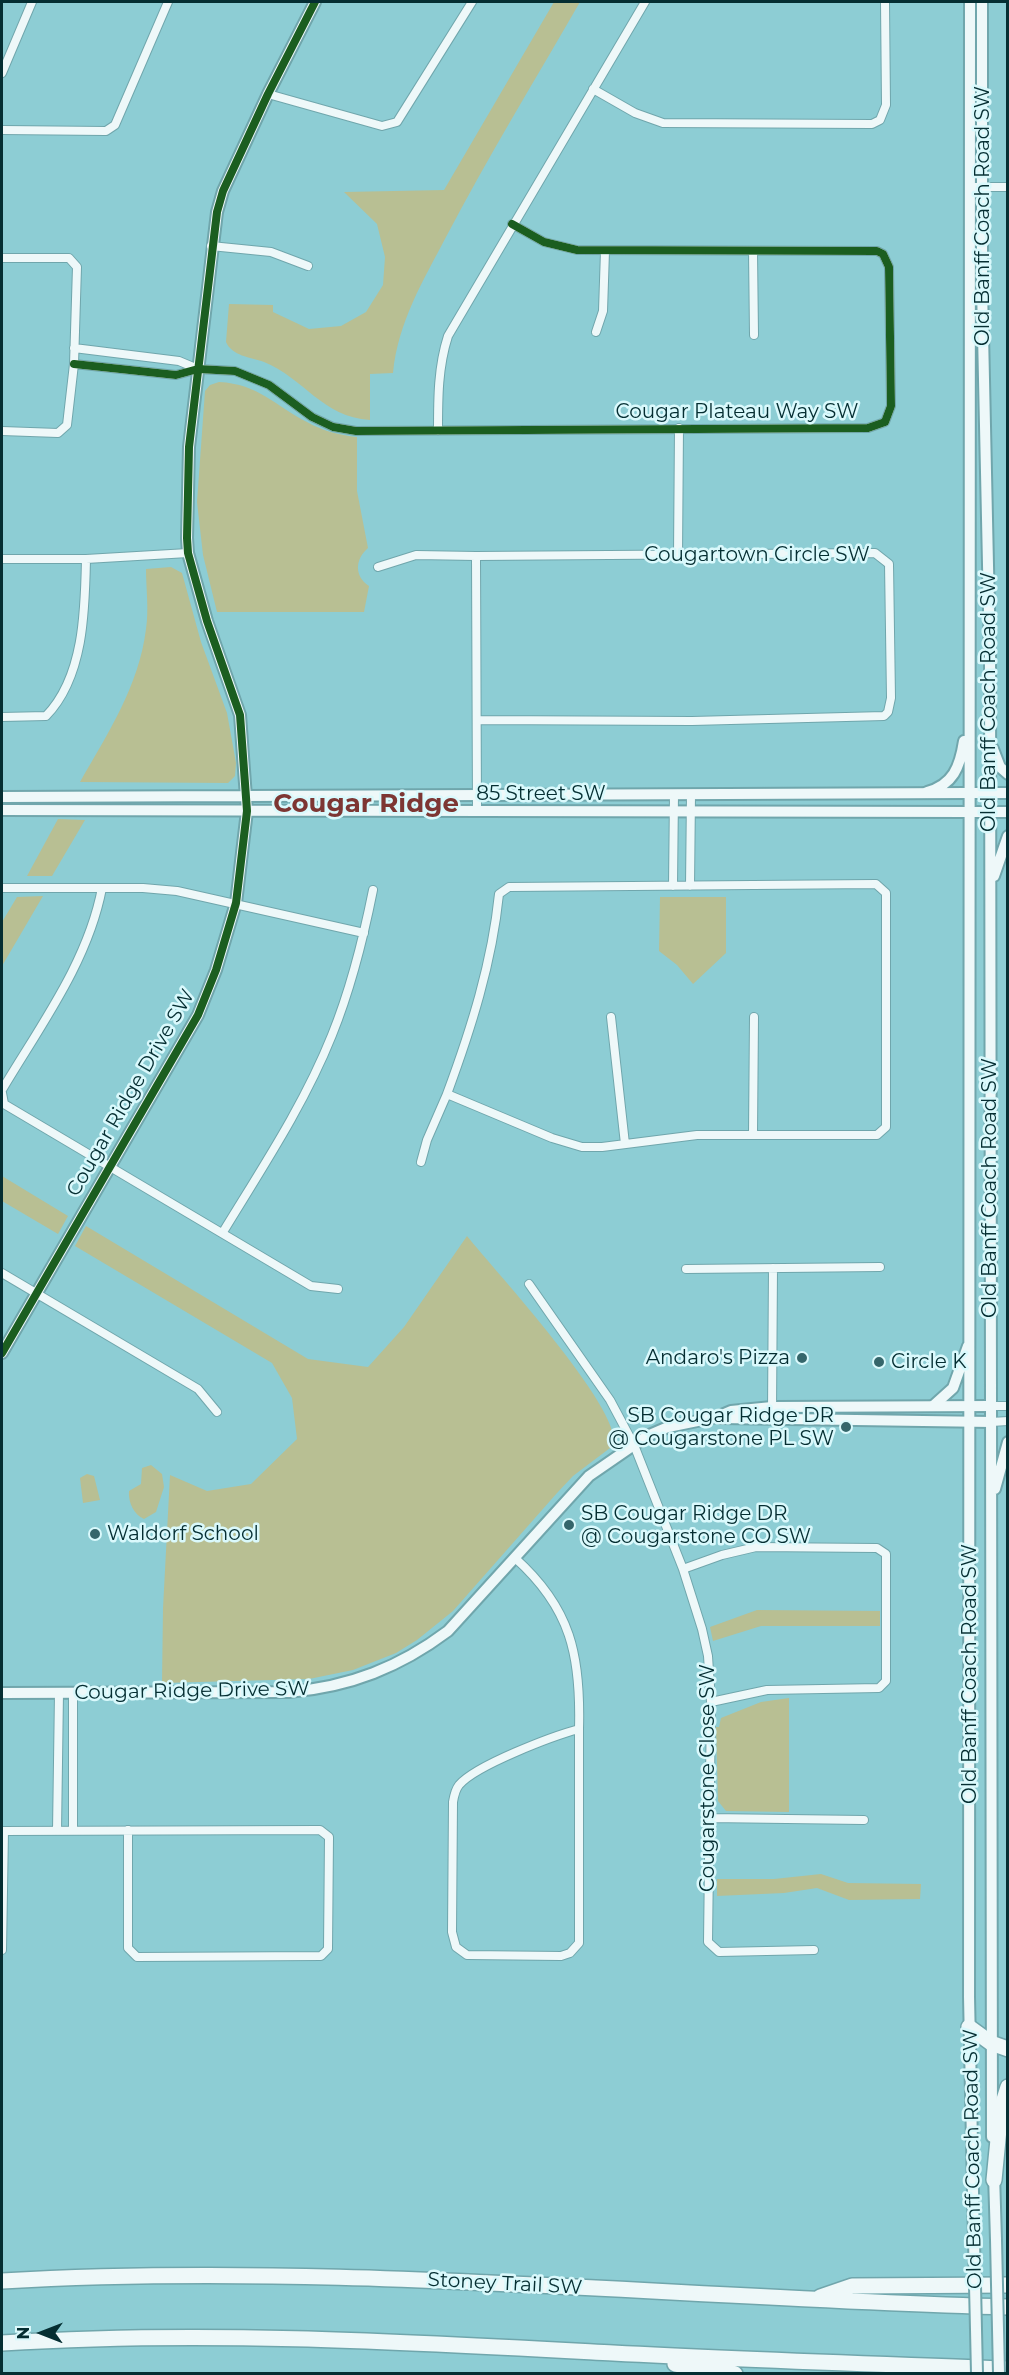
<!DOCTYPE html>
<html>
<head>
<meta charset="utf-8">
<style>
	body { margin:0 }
	#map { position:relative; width:1009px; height:2375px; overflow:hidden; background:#8dcdd4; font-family:Montserrat,sans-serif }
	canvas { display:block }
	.frame { position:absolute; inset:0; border:3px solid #052e32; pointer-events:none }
	.north { position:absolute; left:12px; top:2303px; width:60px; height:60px; -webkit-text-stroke:4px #daf9fc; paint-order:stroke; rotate:270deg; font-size:16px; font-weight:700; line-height:24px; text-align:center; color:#052e32 }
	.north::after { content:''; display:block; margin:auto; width:21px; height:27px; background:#052e32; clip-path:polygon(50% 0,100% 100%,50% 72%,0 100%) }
</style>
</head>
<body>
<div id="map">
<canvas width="1009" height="2375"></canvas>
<div class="frame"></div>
<div class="north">N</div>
</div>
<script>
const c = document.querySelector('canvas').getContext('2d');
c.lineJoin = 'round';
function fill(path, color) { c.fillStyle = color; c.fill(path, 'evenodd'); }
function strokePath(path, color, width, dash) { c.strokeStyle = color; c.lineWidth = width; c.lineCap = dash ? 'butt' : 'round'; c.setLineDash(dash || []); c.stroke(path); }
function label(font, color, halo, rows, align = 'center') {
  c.font = font + ' Montserrat,sans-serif'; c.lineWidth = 5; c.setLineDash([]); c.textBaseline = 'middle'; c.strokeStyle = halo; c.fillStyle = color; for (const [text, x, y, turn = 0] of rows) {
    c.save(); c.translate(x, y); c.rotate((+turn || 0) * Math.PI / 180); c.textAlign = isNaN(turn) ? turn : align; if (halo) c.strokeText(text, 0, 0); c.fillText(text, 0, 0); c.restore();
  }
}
fill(new Path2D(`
	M554,2H580C535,80 488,157 446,237C423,281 398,322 393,373L370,374V420C322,417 304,378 264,362C250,357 232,356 226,342L229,304L273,305V312L309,329L341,326L366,312L383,285L385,257L377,224L344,192L444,190Z
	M219,382C259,384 275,406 307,422C323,431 339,435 357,437V491L368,548C355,559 354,576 369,586L364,612H217L203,555L197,502L205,391L210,385Z
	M171,567L182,573L201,642L227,713L236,763L235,776L228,783L80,782C108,733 139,686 146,629C149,610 146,588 146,569Z
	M58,819L85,820L52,876H27Z
	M43,896L2,966V922L17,897Z
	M660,897H726V953L693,984L677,965L659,951Z
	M2,1176L68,1216L58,1234L2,1201Z
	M86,1226L308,1359L368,1367L404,1327L467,1236C495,1271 621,1407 614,1445L573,1476L557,1493L453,1611L417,1640L396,1653L353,1670L309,1679L162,1683L163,1608L170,1475L207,1491L251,1484L297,1439L292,1398L272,1363L75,1246Z
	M151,1465L162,1474L164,1487L156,1512L144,1519C134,1515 128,1502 129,1491L141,1484L142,1468Z
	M87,1474L94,1476L100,1500L83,1503L80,1478Z
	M757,1610L880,1611V1626H761L713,1641L710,1627Z
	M789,1698V1812L726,1811L718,1801L716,1727H719L721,1718L761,1702Z
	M821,1874L848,1883L921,1884L920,1899L849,1900L817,1888L784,1893L717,1896V1879H774Z`), '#b8bf93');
const minor = new Path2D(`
	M2,73L32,2
	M593,89L635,113L663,123L872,124L880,120L886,105L885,2
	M268,94L382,126L397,122L472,2
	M2,130L106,131L115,125L168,2
	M970,187H1008
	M211,246L271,252L308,266
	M753,251L754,335
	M2,258H69L77,267L74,364L67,425L58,433L2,431
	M596,332L603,311L605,251
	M74,348L179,361L198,369
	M74,364L176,375L198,369L235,371L269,385L312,417L333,427L356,431L868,428L885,422L891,406L889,267L883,254L877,251L577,250L544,242L512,224
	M438,431C438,398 438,367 448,336L645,2
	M678,555L679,428
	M2,559H86L188,553
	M378,567L416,555L476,556
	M2,717L46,716C84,677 85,610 86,559
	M477,720L692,721L884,716L888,712L891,698L889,564L875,553L476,556L477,810
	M876,884L886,893V1127L877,1135H697L602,1147H582L552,1138L447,1094C471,1029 492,963 499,894L509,887Z
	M673,886L674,794
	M690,886L691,794
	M2,888H143L177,891L364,933
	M611,1017L625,1144
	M2,1090C40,1026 88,962 102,888
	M2,1093L4,1104L311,1286L338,1289
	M753,1134L754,1017
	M421,1162L427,1140L447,1094
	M223,1232C262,1168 304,1105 332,1035C351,988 363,940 373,890
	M686,1269L880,1267
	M2,1273L198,1389L217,1412
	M529,1284L610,1400L634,1445L683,1569L702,1629L708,1656L711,1702L708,1942L719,1952L814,1950
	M991,1406H1008
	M772,1412L773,1268
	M991,1422L1008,1421
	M515,1558C571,1608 581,1656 579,1729C553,1736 476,1765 459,1785C455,1790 454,1796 453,1802L452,1932L456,1947L467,1955L561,1956L570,1953L579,1943V1729
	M683,1569L722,1555L756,1547L877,1548L886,1554V1681L879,1688L767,1690L711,1702
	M73,1693V1830
	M709,1818L864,1820
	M2,1831L320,1830L329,1837L328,1949L321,1956L137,1957L128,1948V1830
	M57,1831L59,1693
	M2,1950L4,1831`);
const tertiary = new Path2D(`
	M2,797L968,793
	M2,810L969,812
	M2,1353L198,1015L216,970L236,903L247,811L240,715L207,621L188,553L187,538L189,447L217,212L223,191L268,94L315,2
	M720,1418L991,1422
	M2,1693L289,1692C350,1687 400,1667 448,1631L589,1476L647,1436L668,1427L717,1417L731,1411L772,1407L991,1406`);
const secondary = new Path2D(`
	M970,2L969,1996L974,2241
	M982,2V287L990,657L992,2137
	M993,749L1000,767L1008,774
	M927,792C953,785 960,767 964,741
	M968,793H1008
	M969,812H1008
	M994,876L1008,836
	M933,1406L953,1388L968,1346
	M995,1489L1008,1442
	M994,2174L996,2240`);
const motorway = new Path2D(`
	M969,2027L991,2043L1008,2049
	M994,2180L1001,2109L1008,2087
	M2,2281C337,2262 672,2298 1008,2307
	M820,2297L852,2286L1008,2285
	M2,2343C205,2330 409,2342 613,2353C745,2360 876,2364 1008,2369
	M675,2364L735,2374`);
strokePath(minor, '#70a6ac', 10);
strokePath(tertiary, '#70a6ac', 14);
strokePath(secondary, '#70a6ac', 14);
strokePath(motorway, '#70a6ac', 18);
strokePath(minor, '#eef8f9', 8);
strokePath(tertiary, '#eef8f9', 10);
strokePath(secondary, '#eef8f9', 10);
strokePath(motorway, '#eef8f9', 15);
const secondaryBridge = new Path2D(`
	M996,2240L999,2374
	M974,2241L977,2374`);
strokePath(secondaryBridge, '#70a6ac', 14, []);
strokePath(secondaryBridge, '#eef8f9', 10);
strokePath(new Path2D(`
	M74,364L176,375L198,369L235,371L269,385L312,417L333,427L356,431L868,428L885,422L891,406L889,267L883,254L877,251L577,250L544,242L512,224
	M2,1353L198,1015L216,970L236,903L247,811L240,715L207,621L188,553L187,538L189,447L217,212L223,191L268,94L315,2`), '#1b5e20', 8);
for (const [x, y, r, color] of [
	[802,1358,6,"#35666b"],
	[879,1362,6,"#35666b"],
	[846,1427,6,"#35666b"],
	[569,1525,6,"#35666b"],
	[95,1534,6,"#35666b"]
]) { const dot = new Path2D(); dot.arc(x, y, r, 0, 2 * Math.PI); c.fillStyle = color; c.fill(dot); strokePath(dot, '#daf9fc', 2); }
label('20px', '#052e32', '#daf9fc', [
	["Old Banff Coach Road SW",983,216,-90],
	["Cougar Plateau Way SW",737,412],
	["Cougartown Circle SW",757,555],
	["Old Banff Coach Road SW",989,702,-90],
	["85 Street SW",541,794],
	["Cougar Ridge Drive SW",131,1093,-60],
	["Old Banff Coach Road SW",990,1188,-90],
	["Old Banff Coach Road SW",970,1674,-90],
	["Cougar Ridge Drive SW",192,1691,-1],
	["Cougarstone Close SW",708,1778,-90],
	["Old Banff Coach Road SW",973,2159,-91],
	["Stoney Trail SW",505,2284,3]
]);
label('20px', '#052e32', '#daf9fc', [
	["Andaro's Pizza",790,1358,"right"],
	["Circle K",891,1362],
	["SB Cougar Ridge DR",834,1416,"right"],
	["@ Cougarstone PL SW",834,1439,"right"],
	["SB Cougar Ridge DR",581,1514],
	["@ Cougarstone CO SW",581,1537],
	["Waldorf School",107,1534]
], 'left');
label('bold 26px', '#7d3633', '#daf9fc', [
	["Cougar Ridge",366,804]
]);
</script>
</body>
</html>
